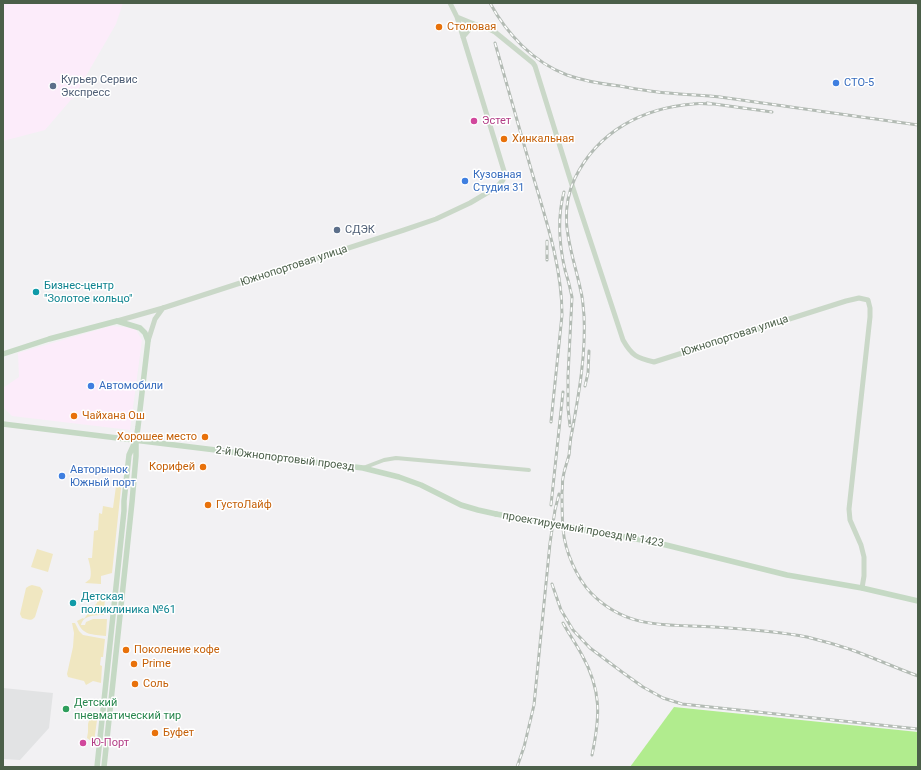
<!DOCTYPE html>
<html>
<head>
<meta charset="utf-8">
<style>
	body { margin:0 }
	#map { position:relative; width:921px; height:770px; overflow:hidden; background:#f2f1f3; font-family:Roboto,sans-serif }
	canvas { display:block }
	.frame { position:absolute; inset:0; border:4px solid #4b5f49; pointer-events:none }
</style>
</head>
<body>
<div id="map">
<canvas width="921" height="770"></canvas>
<div class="frame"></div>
</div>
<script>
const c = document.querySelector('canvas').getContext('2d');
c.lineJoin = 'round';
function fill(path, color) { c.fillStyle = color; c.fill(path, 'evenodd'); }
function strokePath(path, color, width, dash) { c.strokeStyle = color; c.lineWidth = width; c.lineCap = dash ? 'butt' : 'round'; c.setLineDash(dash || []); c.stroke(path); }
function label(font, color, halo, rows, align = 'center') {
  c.font = font + ' Roboto,sans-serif'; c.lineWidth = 3; c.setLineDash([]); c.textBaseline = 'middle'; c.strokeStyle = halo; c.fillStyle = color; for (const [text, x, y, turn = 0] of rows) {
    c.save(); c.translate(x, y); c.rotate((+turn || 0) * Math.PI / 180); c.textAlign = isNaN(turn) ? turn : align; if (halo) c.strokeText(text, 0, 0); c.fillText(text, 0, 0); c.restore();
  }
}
fill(new Path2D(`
	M3,3H123L116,24L75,95L45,130L3,141Z
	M111,326L135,328L142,340L130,430L12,416L3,407V388L19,377L18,353Z`), '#fcecfa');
fill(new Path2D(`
	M3,688L53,693L49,728L20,760L3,759Z`), '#e2e3e4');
fill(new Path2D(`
	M117,479H122L112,573L101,576V584L85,583L90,579C92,573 90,565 88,558H92L94,531L98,530L99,513L102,514L103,506L113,508Z
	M37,549L53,554L48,572L31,567Z
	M32,585L40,587L43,591L35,617C31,622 27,619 22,618L20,614L26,588L29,586Z
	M98,595L105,596L104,615C96,615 83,615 81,625H85L86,622L93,619H107L106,636C92,634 83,636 77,621L83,618L84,619L91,609L97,603Z
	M72,623H75L79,631L83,635L105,639L103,657H101L100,665L102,666L101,683L93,681L86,685L84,681L68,677L67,674L73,647L74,633Z
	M90,717H94V720H97L94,742L91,741L87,738L88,732V724Z`), '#f0e7c1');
fill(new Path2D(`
	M674,707L918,732V767H630Z`), '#b1ec8e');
strokePath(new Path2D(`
	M917,3H918
	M363,468L384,460L396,458L529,470`), '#cad8c8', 4);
strokePath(new Path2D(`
	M457,17L474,24L489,29L495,32L533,63L535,66L572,185L623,340C632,356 637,358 654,362L846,301L859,298L868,300L870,308V317L849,509L850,520L861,545L864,557V576L862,588
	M463,37L474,24
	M117,321L163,308L404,230L436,219L470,203L497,187L503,180L504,171L457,17L450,3
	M148,341L155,319L163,308`), '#cad8c8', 5);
strokePath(new Path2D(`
	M3,354L49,339L117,321L140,328L145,333L148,341L138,427L136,440V456L132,502L104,767
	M3,424L363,468L399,477L421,485L461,505L478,510L496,514
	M598,532L658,543L787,575L862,588L918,601
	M97,767L124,511V501L129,455L135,442`), '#c5d9c4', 5.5);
const rail = new Path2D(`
	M490,3C507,34 533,62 567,75C584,81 602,84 620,86C636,89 653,92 669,93C686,95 703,95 720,97L918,125
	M495,43C507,85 519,127 531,169C545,217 562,265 562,315L551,422
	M707,103L772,112
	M712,104C705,104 699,103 693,104C643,108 598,131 575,178C556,218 573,252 581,292C583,299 583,307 584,315C586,354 579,393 572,432C570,439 570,447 569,455C567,463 564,470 563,478C562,482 563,487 562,492C562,504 562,517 563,529C565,551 576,577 591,593C627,630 666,624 714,627C745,629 776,631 807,637C822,641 838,645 852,650C874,658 896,668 918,676
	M564,192C557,218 559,244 565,270C568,279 570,287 572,297L568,376V408L570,426
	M547,241V260
	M585,386L588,373L589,351
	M551,505L563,392
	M552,584L561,610L573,630L590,648L622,672L643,687L663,698L682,704L918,729
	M563,623C569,634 576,644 582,655C602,691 600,717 592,755
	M517,767L524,747L534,705L550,543L555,510L559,494`);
strokePath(rail, '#b3bbb4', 3);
strokePath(rail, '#fff', 1.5, [4.5]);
strokePath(new Path2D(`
	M496,514L598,532`), '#c5d9c4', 5.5);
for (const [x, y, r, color] of [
	[439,27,4,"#e8710a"],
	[836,83,4,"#3f7fe0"],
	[53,86,4,"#5c6f8a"],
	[474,121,4,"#d1479c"],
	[504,139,4,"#e8710a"],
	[465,181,4,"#3f7fe0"],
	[337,230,4,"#5c6f8a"],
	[36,292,4,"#0f9aa8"],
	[91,386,4,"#3f7fe0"],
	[74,416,4,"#e8710a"],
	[205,437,4,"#e8710a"],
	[203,467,4,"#e8710a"],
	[62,476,4,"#3f7fe0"],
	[208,505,4,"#e8710a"],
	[73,603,4,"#0f9aa8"],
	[126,650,4,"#e8710a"],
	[134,664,4,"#e8710a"],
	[135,684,4,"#e8710a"],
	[66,709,4,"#2e9e5b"],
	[155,733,4,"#e8710a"],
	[83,743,4,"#d1479c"]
]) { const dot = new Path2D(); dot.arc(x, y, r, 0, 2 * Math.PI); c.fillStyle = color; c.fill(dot); strokePath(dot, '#fff', 1.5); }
label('11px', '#c56008', '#fff', [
	["Столовая",447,27],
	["Хинкальная",512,139],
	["Чайхана Ош",82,416],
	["Хорошее место",197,437,"right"],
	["Корифей",195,467,"right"],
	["ГустоЛайф",216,505],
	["Поколение кофе",134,650],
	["Prime",142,664],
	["Соль",143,684],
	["Буфет",163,733]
], 'left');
label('11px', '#4e5e75', '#fff', [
	["Курьер Сервис",61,80],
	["Экспресс",61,93],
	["СДЭК",345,230]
], 'left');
label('11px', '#366cbe', '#fff', [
	["СТО-5",844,83],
	["Кузовная",473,175],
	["Студия 31",473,188],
	["Автомобили",99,386],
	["Авторынок",70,470],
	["Южный порт",70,483]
], 'left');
label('11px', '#b23c85', '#fff', [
	["Эстет",482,121],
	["Ю-Порт",91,743]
], 'left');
label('11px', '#4b5f49', '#fff', [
	["Южнопортовая улица",294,266,-18],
	["Южнопортовая улица",735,336,-18],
	["2-й Южнопортовый проезд",285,459,7],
	["проектируемый проезд № 1423",583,530,10]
]);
label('11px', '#0d838f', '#fff', [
	["Бизнес-центр",44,286],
	["\"Золотое кольцо\"",44,299],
	["Детская",81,597],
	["поликлиника №61",81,610]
], 'left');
label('11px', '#27864d', '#fff', [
	["Детский",74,703],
	["пневматический тир",74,716]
], 'left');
</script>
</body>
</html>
